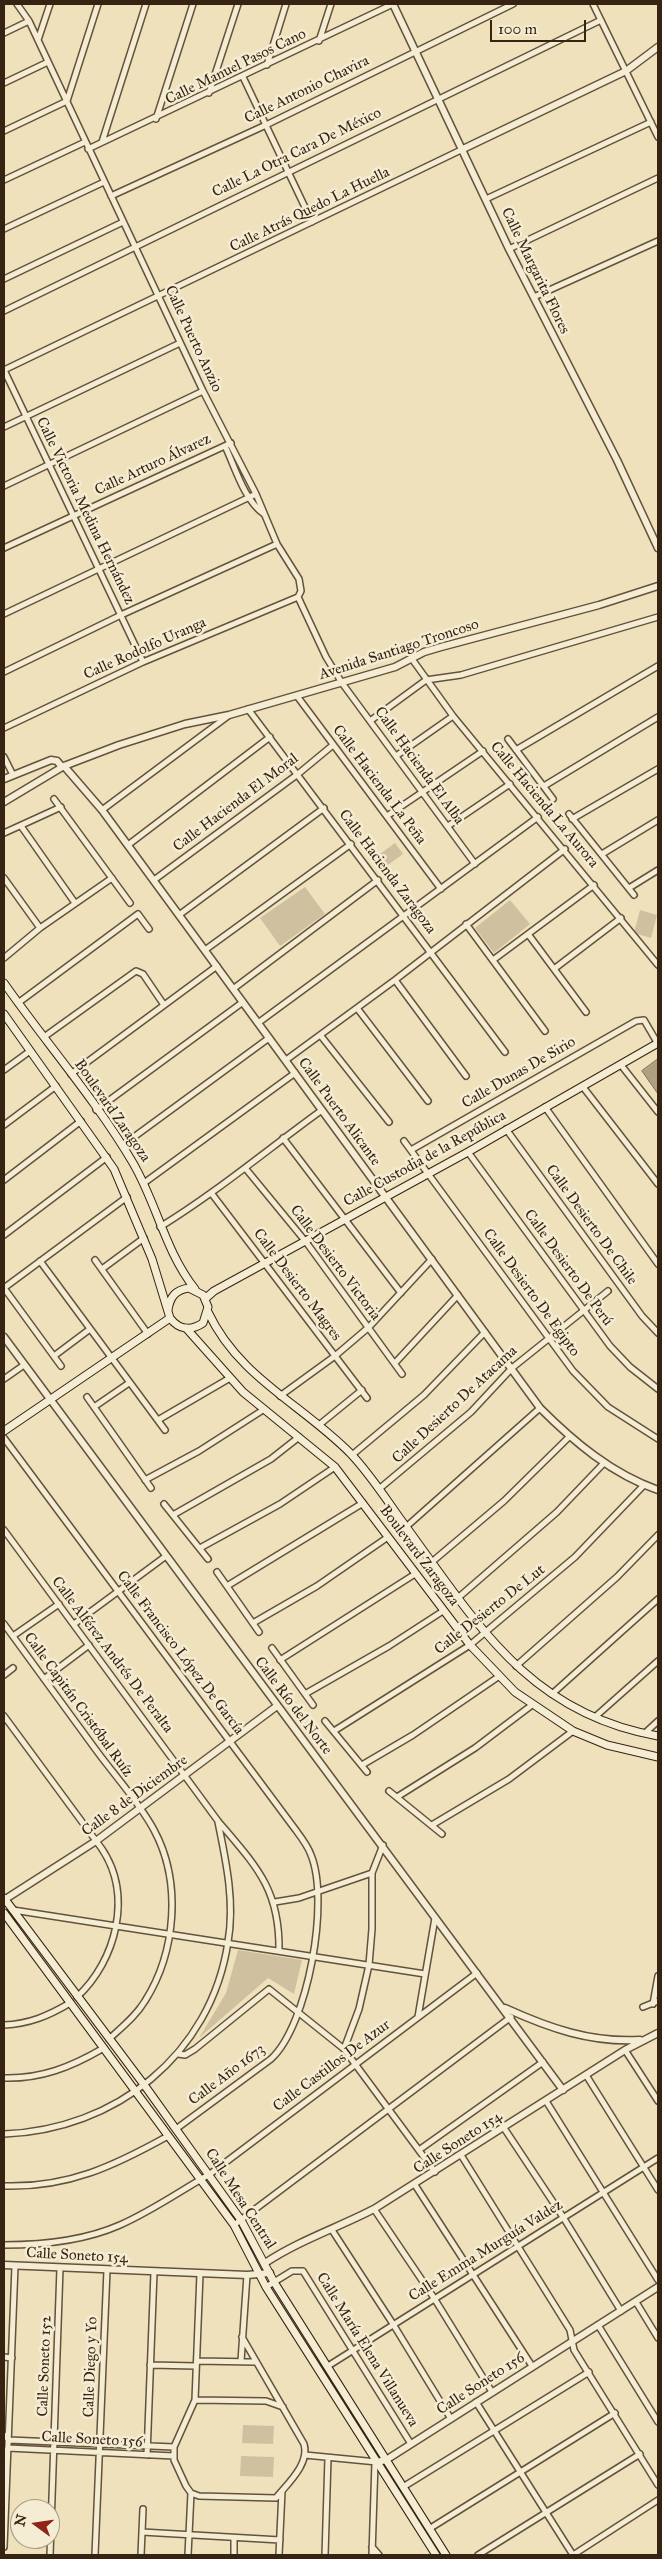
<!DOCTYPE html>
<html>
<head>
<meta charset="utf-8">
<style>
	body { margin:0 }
	#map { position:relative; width:662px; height:2559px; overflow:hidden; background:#eee1bc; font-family:"IM FELL Great Primer",serif }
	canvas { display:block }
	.frame { position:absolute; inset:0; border:5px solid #362312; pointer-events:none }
	.north { position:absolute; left:10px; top:2499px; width:50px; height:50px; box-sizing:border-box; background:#f4ecd3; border:1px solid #a89c86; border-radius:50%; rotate:284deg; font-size:14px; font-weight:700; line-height:20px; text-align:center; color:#362312 }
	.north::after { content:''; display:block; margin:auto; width:18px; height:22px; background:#8f2418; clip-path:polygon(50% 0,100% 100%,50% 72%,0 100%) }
	.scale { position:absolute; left:490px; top:20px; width:96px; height:22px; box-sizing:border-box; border:2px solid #362312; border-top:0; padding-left:6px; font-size:15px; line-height:18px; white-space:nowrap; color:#362312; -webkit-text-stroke:4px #f4ecd3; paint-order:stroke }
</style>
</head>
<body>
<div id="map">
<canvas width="662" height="2559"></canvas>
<div class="frame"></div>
<div class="north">N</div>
<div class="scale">100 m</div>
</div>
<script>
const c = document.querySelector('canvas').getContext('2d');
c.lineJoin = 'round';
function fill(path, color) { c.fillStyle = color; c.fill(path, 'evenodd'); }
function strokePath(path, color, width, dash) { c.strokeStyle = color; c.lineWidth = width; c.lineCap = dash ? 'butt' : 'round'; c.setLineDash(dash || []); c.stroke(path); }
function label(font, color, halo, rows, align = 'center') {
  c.font = font + ' "IM FELL Great Primer",serif'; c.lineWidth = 5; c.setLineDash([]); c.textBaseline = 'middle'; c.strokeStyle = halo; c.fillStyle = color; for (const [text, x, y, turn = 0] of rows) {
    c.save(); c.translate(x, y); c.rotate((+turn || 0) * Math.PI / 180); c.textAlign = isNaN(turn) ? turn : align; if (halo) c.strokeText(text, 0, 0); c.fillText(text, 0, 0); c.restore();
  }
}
fill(new Path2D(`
	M395,843L403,854L381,870L373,859Z
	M305,887L325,914L280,946L260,918Z
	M510,900L530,924L494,953L475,928Z
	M640,910L657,915L651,938L634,933Z
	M238,1950L302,1960L294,1994L268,1978L199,2038L226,1993Z
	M243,2425L274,2426L273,2444L242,2443Z
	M241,2456L274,2457L273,2477L240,2476Z`), '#cfc19f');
const water = new Path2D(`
	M658,1059V1094L642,1071Z`);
fill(water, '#afa082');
strokePath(water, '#7f6e55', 1);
const minor = new Path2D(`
	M17,4L29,21L203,391L256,494L277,544L299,579L301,591L298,597L326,657L342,683L475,864
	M593,4L658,137
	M4,33L29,21
	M38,40L50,4
	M319,41L331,4
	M267,65L286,4
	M243,77L312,222
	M4,83L48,62
	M209,93L238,4
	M156,119L193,4
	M4,131L67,101L98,4
	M102,142L146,4
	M88,149L393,4
	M4,180L85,142
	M111,196L266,125L513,4
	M486,199L651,122
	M4,229L104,182
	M509,249L658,178
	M4,279L123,222
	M534,297L658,241
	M4,311L601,20
	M4,370L463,149
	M4,370L143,662
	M4,427L180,343
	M225,446C235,467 244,500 264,514
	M4,486L203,391
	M4,548L231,443
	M4,614L256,494
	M412,659L453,716L658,965
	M4,672L121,615L277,544
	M297,696L441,889
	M248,709L505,1052
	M370,721L426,680L461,675L658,617
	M4,728L143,662L298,597
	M508,739L553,799
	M516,750L658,666
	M396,756L453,716
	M4,757L13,775
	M544,786L658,717
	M54,799L130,903
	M102,810L228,716
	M569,814L634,895
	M387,816L483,751
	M572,819L658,769
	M21,826L75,903
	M448,826L510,784
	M4,833L61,807
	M128,845L270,737
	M602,854L658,820
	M4,878L40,928
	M154,880L298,774L333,745
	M629,888L658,870
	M179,915L324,808
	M466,924L545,1031
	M528,934L586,1012
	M205,950L351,844
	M4,958L40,928L112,878
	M493,960L594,885
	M554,969L621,918
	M395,980L466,1076
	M233,989L378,880
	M18,1003L138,914L149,929
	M357,1008L428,1101
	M258,1023L538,817
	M321,1036L389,1122
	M44,1037L136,971L143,974L164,1005
	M286,1060L395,980L565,849
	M621,1065L658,1112
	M4,1070L30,1051
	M71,1074L217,966
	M583,1087L658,1184
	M545,1107L658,1264
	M96,1110L243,1002
	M4,1125L56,1086
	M506,1129L642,1316L658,1333
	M283,1138L401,1293
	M404,1141L573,1371L608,1407L658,1439
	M123,1145L269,1038
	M411,1150L636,1021L644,1020L658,1044
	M468,1152L610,1346L630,1367L658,1389
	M246,1169L306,1242L402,1374
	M4,1180L81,1121
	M144,1183L295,1073
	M212,1194L367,1398
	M160,1227C217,1192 268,1149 322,1110
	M4,1235L107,1157
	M95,1260L148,1334
	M40,1261L165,1430
	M102,1269L144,1238
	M4,1288L127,1197
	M4,1288L61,1366
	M54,1356L90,1329
	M395,1363L458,1295
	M4,1379L24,1365
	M280,1396L335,1356L369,1327L432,1259
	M87,1397L151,1488
	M94,1407L129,1383
	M158,1420L230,1378
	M319,1425L362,1390
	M4,1438L295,1829C301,1837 308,1846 311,1855C330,1901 308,2025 271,2059L176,2129
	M352,1455L424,1395L485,1332
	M145,1480L199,1451L263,1410
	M379,1489L471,1412L512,1368L608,1291
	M164,1504L208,1559
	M173,1515L271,1459L299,1437
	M406,1527L540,1408
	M4,1530L218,1821C256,1866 280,1889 279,1951
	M200,1548L280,1504L335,1467
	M433,1561L504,1501L569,1437
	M217,1572L259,1632
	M227,1586L363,1503
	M459,1597L557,1512L604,1463
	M253,1623L317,1586L388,1537
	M4,1624C35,1666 65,1708 96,1750C115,1776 139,1802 154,1830C182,1882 176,1952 145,2001C136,2016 122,2027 109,2039
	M74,1624L166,1556
	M13,1636L59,1604
	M272,1648L313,1705
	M280,1660L415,1574
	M516,1666L617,1577L658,1535
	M4,1675L13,1668
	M44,1679L89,1645
	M305,1694L389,1646L443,1611
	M552,1694L658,1599
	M4,1716L102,1849C133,1896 116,1961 77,1997
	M595,1717L658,1661
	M325,1721L367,1772
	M334,1731L470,1645L575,1557L644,1485
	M645,1733L658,1721
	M362,1765L413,1735L498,1677
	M389,1791L442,1834
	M397,1797L475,1748L532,1705
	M432,1825L509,1779L573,1731
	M275,1902L299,1898L372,1873
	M13,1910L425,1974
	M653,2004L658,1976
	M643,2007L658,2001
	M418,2017L435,1918
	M4,2025C29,2024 48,2016 70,2003
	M344,2049L359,2009L369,1965L372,1929V1873L383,1845
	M625,2050L658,2101
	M178,2054L185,2055L195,2049L269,1989L344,2049L435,2172
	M586,2075L658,2190
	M4,2078C41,2079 71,2067 102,2049
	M546,2101L658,2280
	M504,2128L563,2217L621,2311
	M4,2134C115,2130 211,2055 228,1942C235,1902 226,1861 218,1822
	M419,2150L543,2062
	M461,2155L570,2330L574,2350L658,2485
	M415,2185L532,2366
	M4,2186C68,2188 114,2166 168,2136
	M374,2209L434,2298L492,2392
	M234,2225L511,2017
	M332,2230L393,2324L451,2419
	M4,2245C41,2245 86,2240 120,2225C152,2211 180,2191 210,2174L477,1973
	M266,2287L292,2271H303L411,2444
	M636,2302L658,2338
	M598,2325L658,2422
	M4,2357L12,2358
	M197,2361L256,2362
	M241,2361L247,2275
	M150,2365L196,2366
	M328,2366L658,2158
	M195,2400L266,2401L283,2407
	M476,2402L573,2555
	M4,2435L9,2440L174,2447
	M4,2453L8,2448L174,2456
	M147,2455L154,2272
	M305,2455L377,2462
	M403,2487L589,2372
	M191,2493L199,2496L276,2498C287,2484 310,2464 304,2444L242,2337
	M429,2529L615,2413
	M142,2532L280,2540
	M4,2547L15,2266
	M372,2547L379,2555
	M50,2555L60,2268
	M95,2555L107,2270
	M141,2555L143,2509
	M188,2555L191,2493L186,2486L174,2460V2447L195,2400L200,2274
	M234,2555V2538
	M279,2555L282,2491
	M325,2555L328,2458
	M372,2555L375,2462
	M478,2555L640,2454
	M573,2555L658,2500`);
const tertiary = new Path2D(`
	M393,4L509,249L617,460L658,548
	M463,149L626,71L658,47
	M64,766L102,810L540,1408C574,1442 612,1474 658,1490
	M4,779L51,760L57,761L62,767
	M4,802L64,766L119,745L185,724L229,715L395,667L424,652L441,647L599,605L658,586
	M4,1337L563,2090
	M4,1900L96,1841L277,1706
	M505,2008C549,2028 591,2043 640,2040
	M265,2263C300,2240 337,2228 374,2209L625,2050L658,2033
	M4,2265L247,2275L270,2273
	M377,2462L386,2460L658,2287`);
const secondary = new Path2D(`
	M4,983C46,1043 96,1100 133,1163C157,1204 165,1251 195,1289
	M4,1014L114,1169L152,1259L170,1318C179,1330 191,1331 203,1323L208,1307L203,1295L189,1288C175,1290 170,1297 168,1310
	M206,1298L214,1291L468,1152L658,1043
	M208,1312C239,1378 302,1404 351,1454C369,1473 384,1496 399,1517C473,1617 525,1713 658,1736
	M186,1328L243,1392L335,1467L470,1645L515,1692L573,1731L607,1745L658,1757
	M4,1431L170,1318
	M4,1898L145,2086L241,2220L274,2282L446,2555
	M4,1913L234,2225L266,2287L436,2555`);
strokePath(minor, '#64523c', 8);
strokePath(tertiary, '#64523c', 9);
strokePath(secondary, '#362312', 9);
strokePath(minor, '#f4ecd3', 5);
strokePath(tertiary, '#f4ecd3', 6);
strokePath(secondary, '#f4ecd3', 7);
label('15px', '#362312', '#f4ecd3', [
	["Calle Manuel Pasos Cano",236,67,-26],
	["Calle Antonio Chavira",307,90,-26],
	["Calle La Otra Cara De México",297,153,-26],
	["Calle Atrás Quedo La Huella",310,210,-26],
	["Calle Margarita Flores",535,271,64],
	["Calle Puerto Anzio",193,339,65],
	["Calle Arturo Álvarez",153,465,-25],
	["Calle Victoria Medina Hernández",85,511,64],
	["Calle Rodolfo Uranga",145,649,-24],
	["Avenida Santiago Troncoso",399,650,-18],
	["Calle Hacienda El Alba",419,766,54],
	["Calle Hacienda La Peña",379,785,53],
	["Calle Hacienda El Moral",236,803,-37],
	["Calle Hacienda La Aurora",544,805,50],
	["Calle Hacienda Zaragoza",387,872,53],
	["Calle Dunas De Sirio",519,1073,-30],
	["Boulevard Zaragoza",112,1111,55],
	["Calle Puerto Alicante",339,1112,54],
	["Calle Custodia de la República",425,1159,-29],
	["Calle Desierto De Chile",591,1225,54],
	["Calle Desierto Victoria",335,1263,53],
	["Calle Desierto De Perú",568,1268,54],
	["Calle Desierto Magres",297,1285,53],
	["Calle Desierto De Egipto",531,1293,54],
	["Calle Desierto De Atacama",455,1405,-43],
	["Boulevard Zaragoza",419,1556,53],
	["Calle Desierto De Lut",490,1610,-38],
	["Calle Francisco López De García",180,1653,53],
	["Calle Alférez Andrés De Peralta",112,1655,53],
	["Calle Capitán Cristóbal Ruíz",78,1705,54],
	["Calle Río del Norte",293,1706,53],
	["Calle 8 de Diciembre",135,1796,-36],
	["Calle Castillos De Azur",332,2066,-37],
	["Calle Año 1673",227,2075,-37],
	["Calle Soneto 154",458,2143,-33],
	["Calle Mesa Central",240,2199,57],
	["Calle Emma Murguía Valdez",486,2251,-32],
	["Calle Soneto 154",77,2256,3],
	["Calle María Elena Villanueva",367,2350,58],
	["Calle Soneto 152",45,2366,-88],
	["Calle Diego y Yo",91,2367,-88],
	["Calle Soneto 156",481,2384,-33],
	["Calle Soneto 156",92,2440,3]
]);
</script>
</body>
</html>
